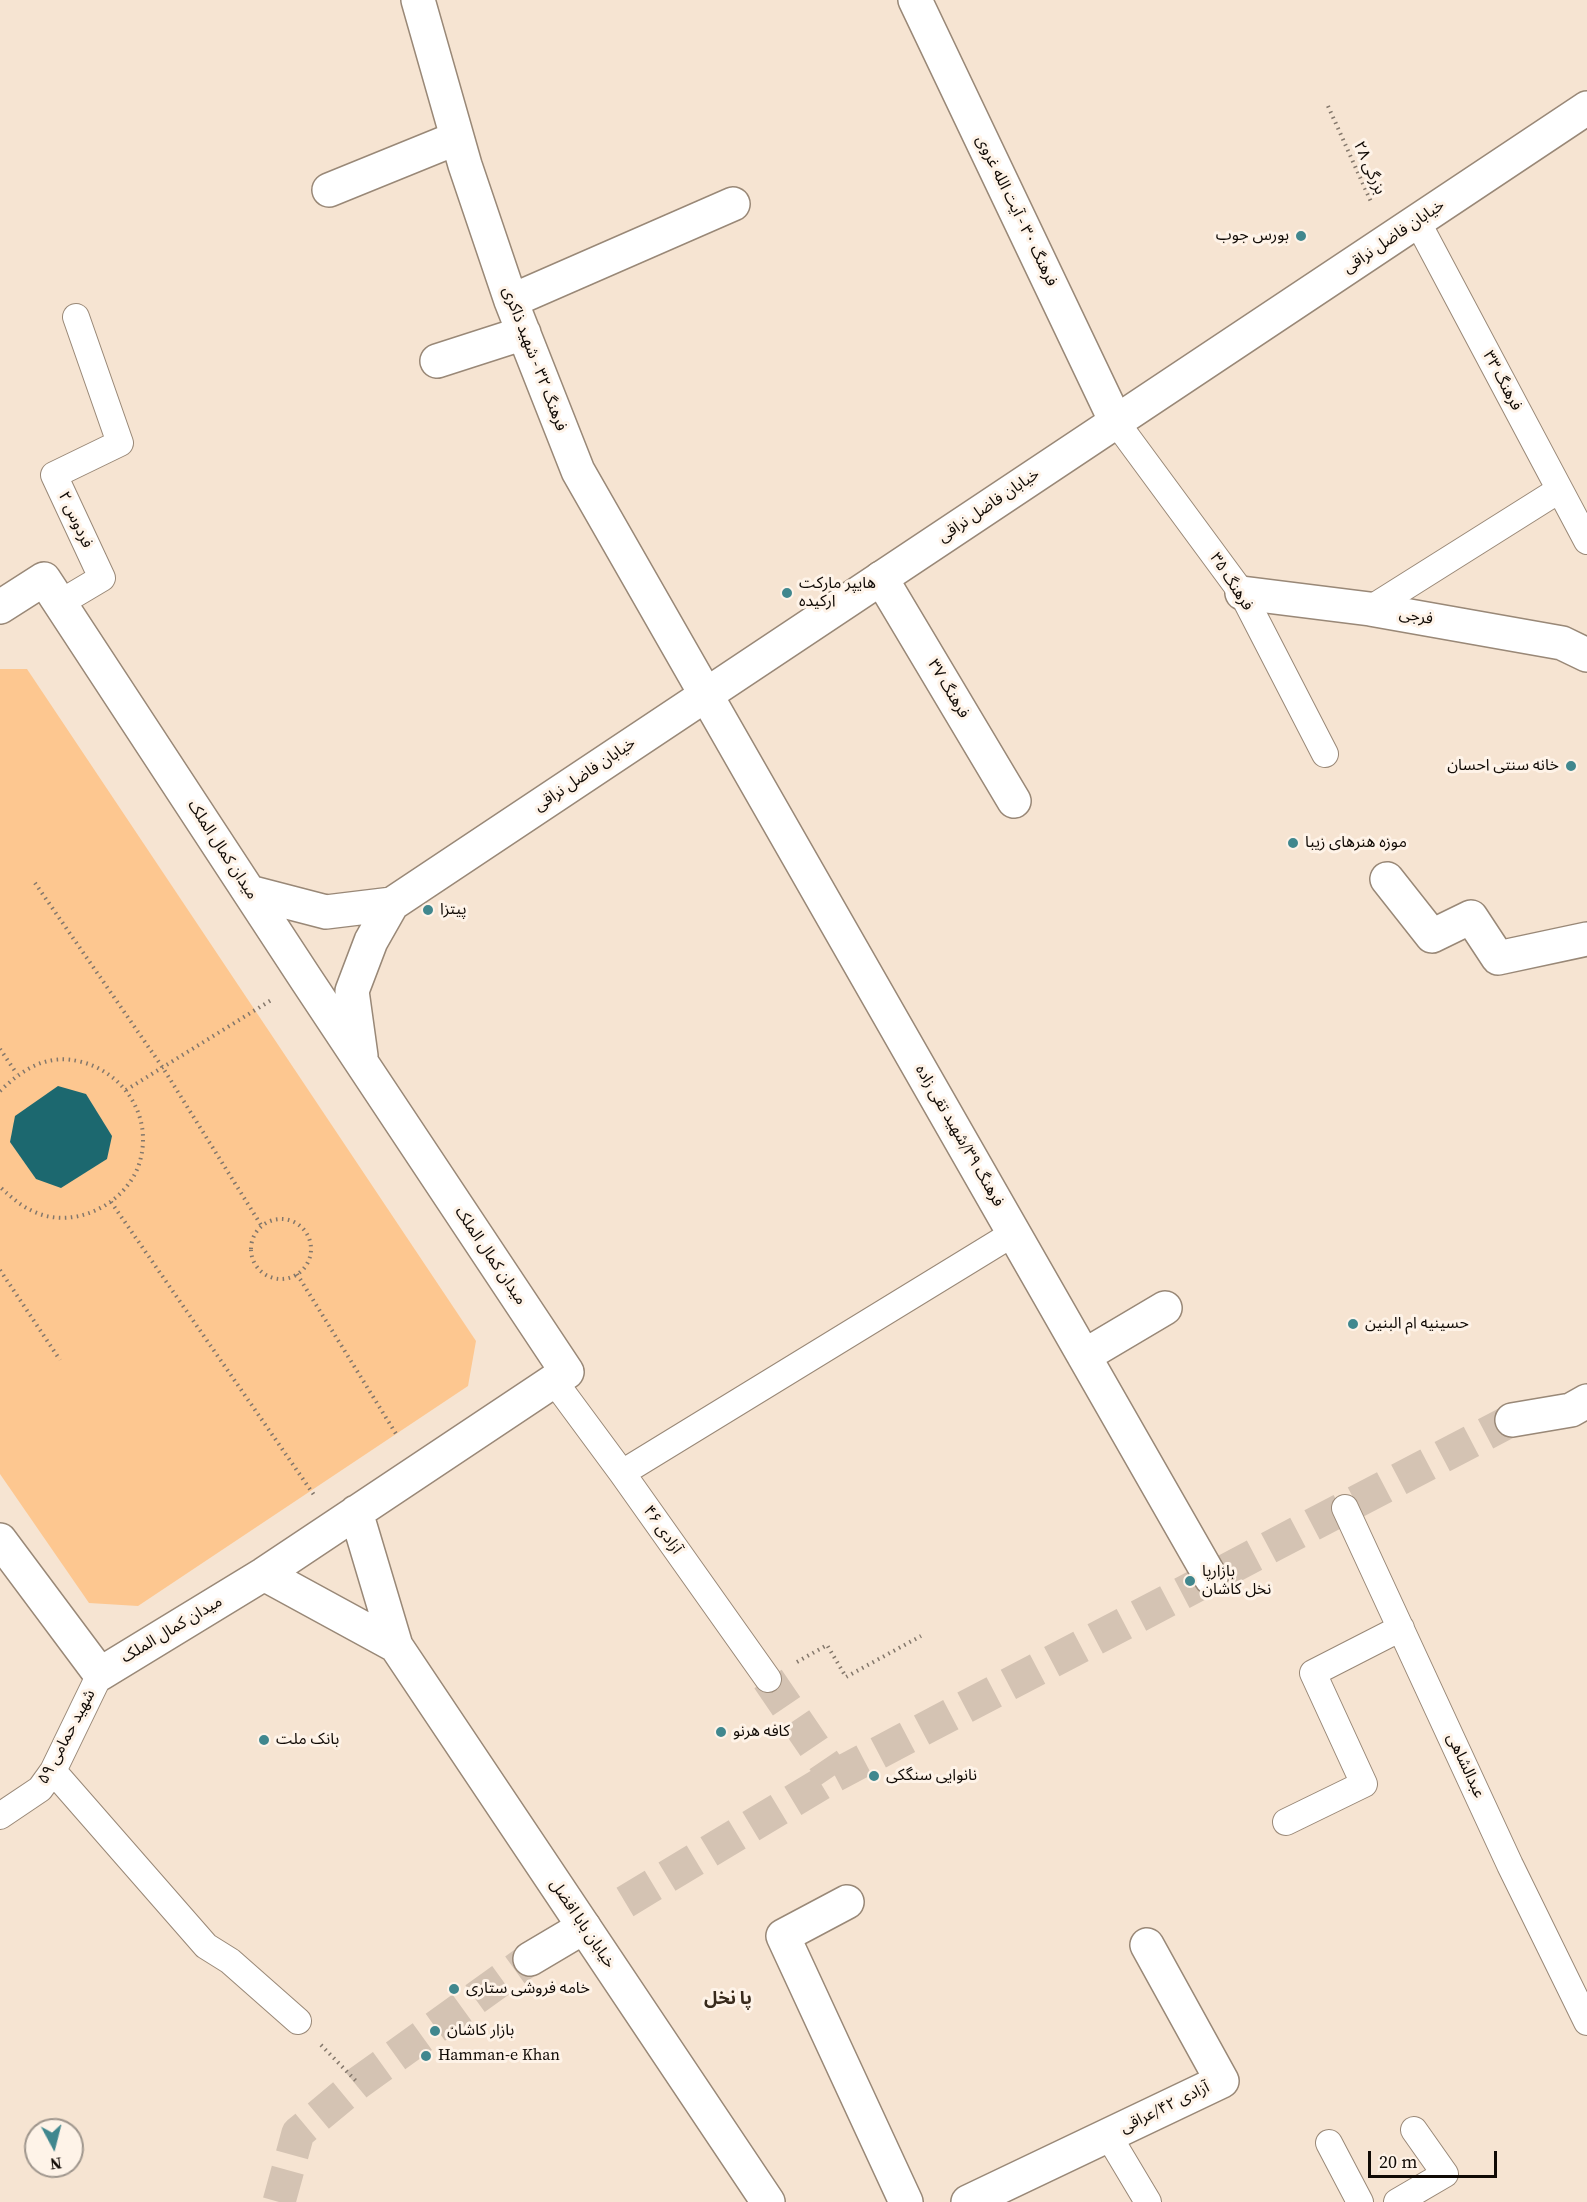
<!DOCTYPE html>
<html>
<head>
<meta charset="utf-8">
<style>
	body { margin:0 }
	#map { position:relative; width:1587px; height:2202px; overflow:hidden; background:#f6e4d2; font-family:"Source Serif 4",serif }
	canvas { display:block }
	.north { position:absolute; left:24px; top:2118px; width:60px; height:60px; box-sizing:border-box; background:#fef3e8; border:2px solid #9f968d; border-radius:50%; rotate:173deg; font-size:16px; font-weight:700; line-height:24px; text-align:center; color:#100a05 }
	.north::after { content:''; display:block; margin:auto; width:21px; height:27px; background:#40878e; clip-path:polygon(50% 0,100% 100%,50% 72%,0 100%) }
	.scale { position:absolute; left:1368px; top:2151px; width:129px; height:27px; box-sizing:border-box; border:3px solid #100a05; border-top:0; padding-left:8px; font-size:18px; line-height:21px; white-space:nowrap; color:#100a05; -webkit-text-stroke:4px #fef3e8; paint-order:stroke }
</style>
</head>
<body>
<div id="map">
<canvas width="1587" height="2202"></canvas>
<div class="north">N</div>
<div class="scale">20 m</div>
</div>
<script>
const c = document.querySelector('canvas').getContext('2d');
c.lineJoin = 'round';
function fill(path, color) { c.fillStyle = color; c.fill(path, 'evenodd'); }
function strokePath(path, color, width, dash) { c.strokeStyle = color; c.lineWidth = width; c.lineCap = dash ? 'butt' : 'round'; c.setLineDash(dash || []); c.stroke(path); }
function label(font, color, halo, rows, align = 'center') {
  c.font = font + ' "Source Serif 4","Noto Sans Arabic",serif'; c.lineWidth = 6; c.setLineDash([]); c.textBaseline = 'middle'; c.strokeStyle = halo; c.fillStyle = color; for (const [text, x, y, turn = 0] of rows) {
    c.save(); c.translate(x, y); c.rotate((+turn || 0) * Math.PI / 180); c.textAlign = isNaN(turn) ? turn : align; if (halo) c.strokeText(text, 0, 0); c.fillText(text, 0, 0); c.restore();
  }
}
fill(new Path2D(`
	M0,669H27L476,1341L468,1386L138,1606L89,1603L0,1474Z`), '#fdc790');
fill(new Path2D(`
	M58,1086L86,1094L112,1136L107,1159L61,1188L36,1179L10,1142L15,1116Z`), '#1c686f');
strokePath(new Path2D(`
	M768,1679L834,1776
	M625,1902L834,1776L1512,1420
	M279,2202L298,2133L358,2083L530,1959`), '#d4c3b3', 33, [33, 16]);
const service = new Path2D(`
	M1417,221L1587,541
	M1116,422L1242,593L1325,754
	M60,603L102,578L54,475L120,443L76,317
	M1370,609L1559,490
	M554,1381L622,1473L768,1679
	M622,1473L1014,1233
	M1345,1508L1510,1865L1587,2022
	M53,1771L206,1946L230,1961L298,2021
	M0,1816L40,1789L53,1771L100,1674
	M1286,1822L1364,1784L1313,1673L1401,1628
	M1108,2135L1148,2202
	M1329,2143L1360,2202
	M1397,2202L1445,2174L1414,2130`);
const pedestrian = new Path2D(`
	M530,1959L584,1927`);
const minor = new Path2D(`
	M418,0L465,165L511,301L578,471L1211,1578
	M915,0L1116,422
	M329,190L457,138
	M511,301L733,204
	M437,361L524,333
	M881,578L1014,801
	M1242,593L1370,609L1562,643L1587,655
	M1387,879L1432,936L1471,917L1498,958L1587,939
	M1084,1356L1165,1308
	M1512,1420L1571,1410L1587,1401
	M847,1902L783,1936L906,2202
	M968,2202L1222,2081L1147,1945`);
const secondary = new Path2D(`
	M0,607L44,579L306,979L567,1372L264,1574L100,1674L0,1540
	M249,892L326,912L392,904
	M361,1056L352,991L371,941L392,904L1587,108
	M356,1512L396,1646L768,2202
	M264,1574L396,1646`);
strokePath(service, '#987', 28);
strokePath(pedestrian, '#987', 36);
strokePath(minor, '#987', 36);
strokePath(secondary, '#987', 36);
strokePath(new Path2D(`
	M1328,106L1372,204
	M35,883L163,1068L261,1225
	M0,1049L17,1074
	M126,1090L273,999
	M0,1091C24,1068 48,1053 82,1062C123,1073 151,1114 141,1157C132,1200 79,1230 37,1213C22,1207 12,1198 0,1187
	M111,1202L314,1495
	M251 1249a30 30 0 1 1 60 0a30 30 0 1 1-60 0Z
	M0,1270L60,1360
	M297,1274L398,1437
	M797,1662L827,1645L846,1677L921,1636
	M321,2045L358,2083`), '#83776b', 4, [1.5, 4.5]);
strokePath(service, '#fff', 26);
strokePath(pedestrian, '#fff', 33);
strokePath(minor, '#fff', 33);
strokePath(secondary, '#fff', 33);
for (const [x, y, r, color] of [
	[1301,236,6,"#40878e"],
	[787,593,6,"#40878e"],
	[1571,766,6,"#40878e"],
	[1293,843,6,"#40878e"],
	[428,910,6,"#40878e"],
	[1353,1324,6,"#40878e"],
	[1190,1581,6,"#40878e"],
	[721,1732,6,"#40878e"],
	[264,1740,6,"#40878e"],
	[874,1776,6,"#40878e"],
	[454,1989,6,"#40878e"],
	[435,2031,6,"#40878e"],
	[426,2056,6,"#40878e"]
]) { const dot = new Path2D(); dot.arc(x, y, r, 0, 2 * Math.PI); c.fillStyle = color; c.fill(dot); strokePath(dot, '#fef3e8', 2); }
label('16px', '#100a05', '#fef3e8', [
	["بزرگی ۲۸",1369,168,66],
	["فرهنگ ۳۰ - آیت الله غروی",1016,211,64],
	["خیابان فاضل نراقی",1394,237,-34],
	["فرهنگ ۳۲ - شهید ذاکری",534,359,69],
	["فرهنگ ۳۳",1502,381,62],
	["خیابان فاضل نراقی",989,506,-34],
	["فردوس ۲",75,520,65],
	["فرهنگ ۳۵",1231,582,57],
	["فرجی",1416,617,10],
	["فرهنگ ۳۷",948,689,59],
	["خیابان فاضل نراقی",585,775,-34],
	["میدان کمال الملک",222,850,57],
	["فرهنگ ۳۹/شهید تقی زاده",959,1136,60],
	["میدان کمال الملک",490,1256,56],
	["آزادی ۴۶",662,1530,55],
	["میدان کمال الملک",172,1630,-31],
	["شهید حمامی ۵۹",67,1737,-62],
	["عبدالشاهی",1465,1766,65],
	["خیابان بابا افضل",582,1924,56],
	["آزادی ۴۲/عراقی",1165,2108,-26]
]);
label('16px', '#100a05', '#fef3e8', [
	["بورس جوب",1289,236,"right"],
	["هایپر مارکت",799,584],
	["ارکیده",799,602],
	["خانه سنتی احسان",1559,766,"right"],
	["موزه هنرهای زیبا",1305,843],
	["پیتزا",440,910],
	["حسینیه ام البنین",1365,1324],
	["بازارپا",1202,1572],
	["نخل کاشان",1202,1590],
	["کافه هرنو",733,1732],
	["بانک ملت",276,1740],
	["نانوایی سنگکی",886,1776],
	["خامه فروشی ستاری",466,1989],
	["بازار کاشان",447,2031],
	["Hamman-e Khan",438,2056]
], 'left');
label('bold 18px', '#382a1c', '#fef3e8', [
	["پا نخل",728,1999]
]);
</script>
</body>
</html>
